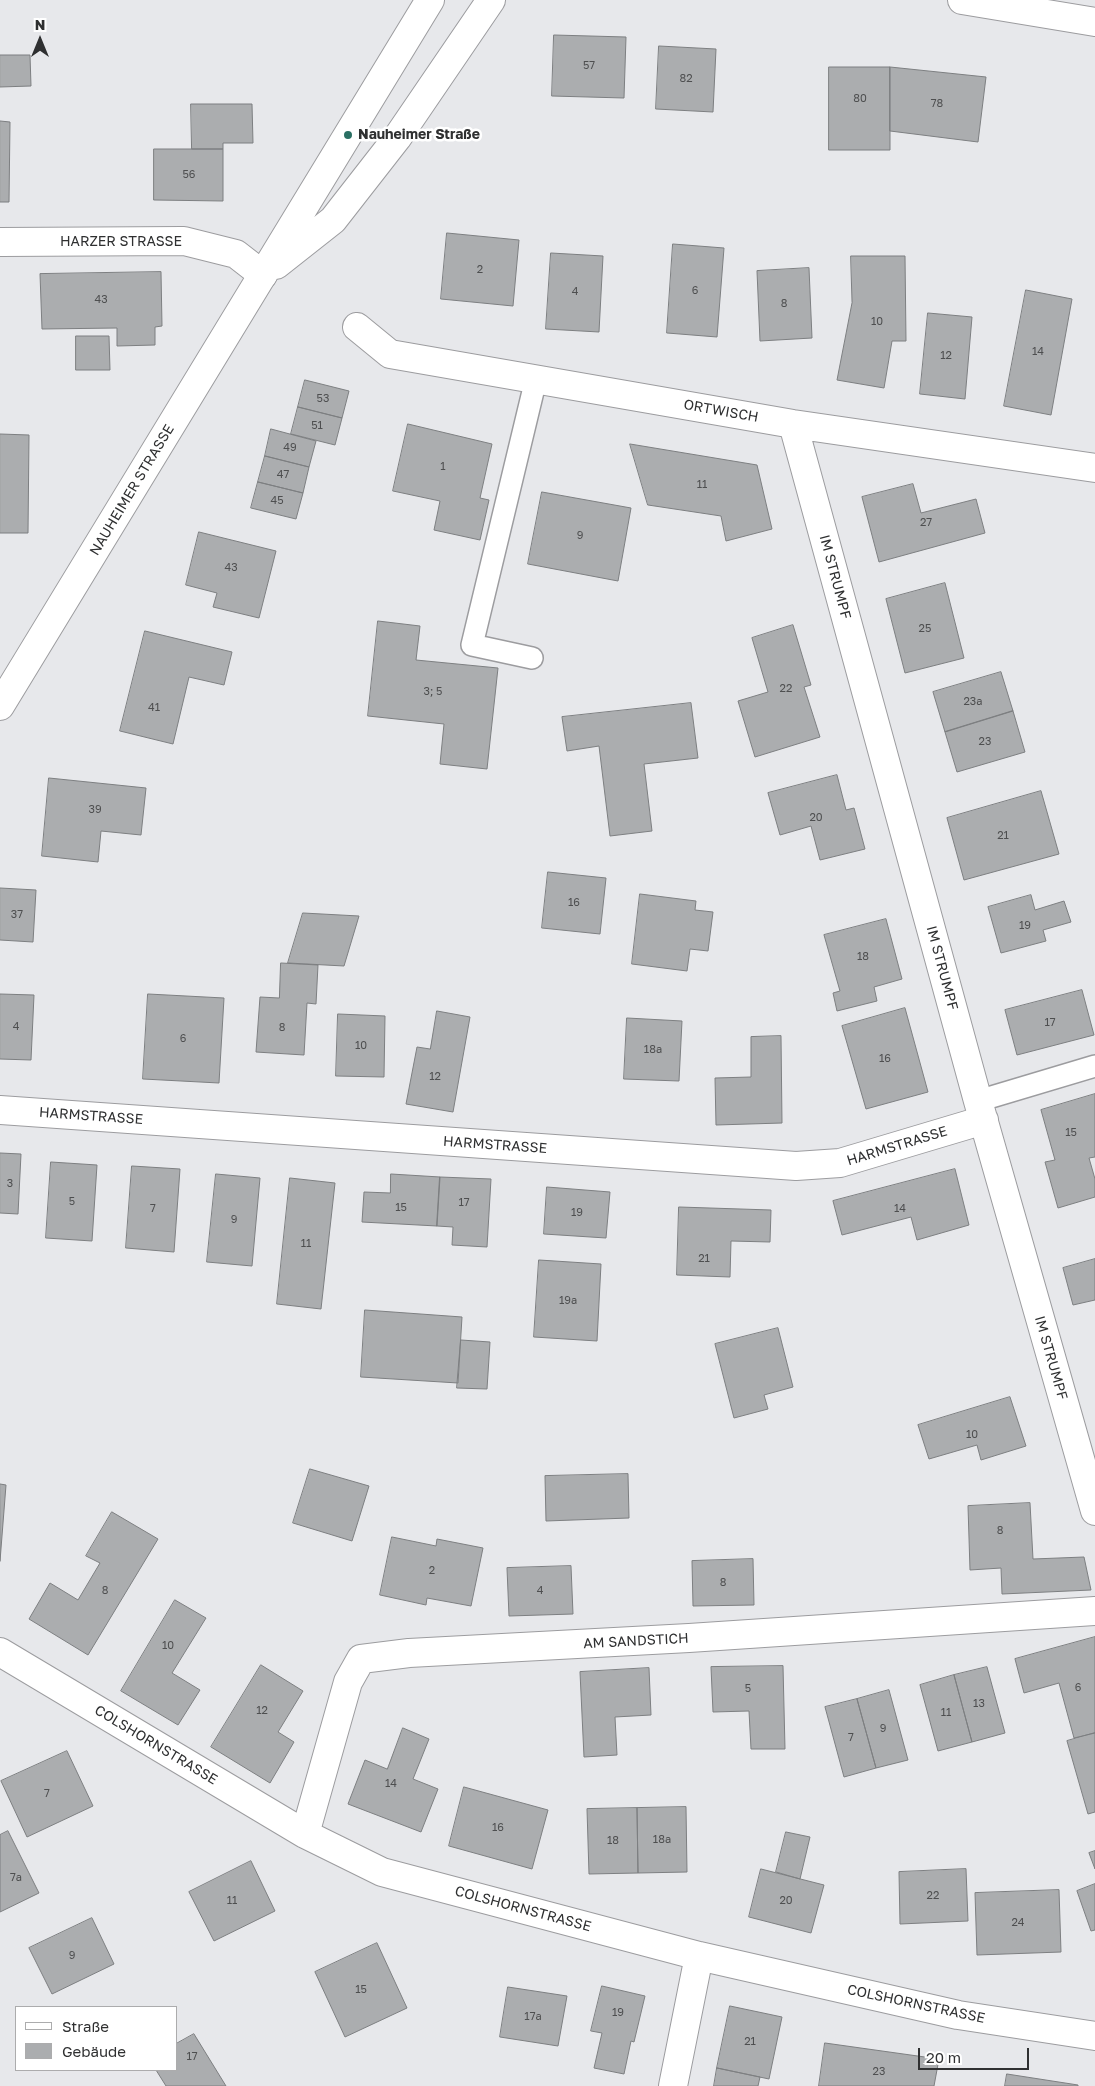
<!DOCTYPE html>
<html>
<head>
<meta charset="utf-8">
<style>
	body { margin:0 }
	#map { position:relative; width:1095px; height:2086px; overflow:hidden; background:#e7e8eb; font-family:"Golos Text",sans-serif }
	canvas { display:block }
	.legend { position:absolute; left:15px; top:2006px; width:162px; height:65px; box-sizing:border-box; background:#fff; border:1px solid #acacad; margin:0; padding:6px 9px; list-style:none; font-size:15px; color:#2f3031 }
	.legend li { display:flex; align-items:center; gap:10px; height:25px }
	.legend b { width:25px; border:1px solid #acacad }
	.north { position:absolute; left:15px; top:15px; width:50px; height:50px; -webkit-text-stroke:4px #fff; paint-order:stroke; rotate:0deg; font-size:14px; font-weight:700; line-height:20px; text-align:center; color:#2f3031 }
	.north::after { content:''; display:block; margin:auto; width:18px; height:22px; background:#2f3031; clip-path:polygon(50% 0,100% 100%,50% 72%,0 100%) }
	.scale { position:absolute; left:918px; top:2048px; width:111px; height:22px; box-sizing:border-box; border:2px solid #2f3031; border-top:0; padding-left:6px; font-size:15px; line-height:18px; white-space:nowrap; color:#2f3031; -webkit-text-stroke:4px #fff; paint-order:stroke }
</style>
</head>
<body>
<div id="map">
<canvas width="1095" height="2086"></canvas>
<ul class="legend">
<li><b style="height:6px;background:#fff"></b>Straße</li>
<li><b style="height:14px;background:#abadaf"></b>Gebäude</li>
</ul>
<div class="north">N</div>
<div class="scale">20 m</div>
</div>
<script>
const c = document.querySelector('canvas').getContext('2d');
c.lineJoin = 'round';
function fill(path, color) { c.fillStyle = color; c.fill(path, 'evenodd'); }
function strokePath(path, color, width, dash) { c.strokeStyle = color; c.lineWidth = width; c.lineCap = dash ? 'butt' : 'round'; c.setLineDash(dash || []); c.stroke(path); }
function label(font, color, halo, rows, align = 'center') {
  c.font = font + ' "Golos Text",sans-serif'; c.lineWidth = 5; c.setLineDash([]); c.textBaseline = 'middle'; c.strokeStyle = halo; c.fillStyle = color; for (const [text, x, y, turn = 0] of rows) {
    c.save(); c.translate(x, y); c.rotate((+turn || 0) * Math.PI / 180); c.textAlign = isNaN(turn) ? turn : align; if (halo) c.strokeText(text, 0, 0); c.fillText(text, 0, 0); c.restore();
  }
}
const building = new Path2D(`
	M554,35L626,37L624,98L552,96Z
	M659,46L716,49L713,112L656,109Z
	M0,55H30L31,86L0,87Z
	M829,67H890V150H829Z
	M890,67L986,77L978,142L890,131Z
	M191,104H252L253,143H223V149H192Z
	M0,121L10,122L9,202H0Z
	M154,149H223V201L154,200Z
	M447,233L519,240L513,306L441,299Z
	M673,244L724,248L717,337L667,333Z
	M551,253L603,256L599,332L546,329Z
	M851,256H905L906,341H892L884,388L837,380L852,303Z
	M809,268L812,338L760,341L757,271Z
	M161,272L162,326L155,327V345L117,346V328L42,329L40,274Z
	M1026,290L1072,299L1051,415L1004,406Z
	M928,313L972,317L965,399L920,394Z
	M76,336H109L110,370H76Z
	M305,380L349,391L342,418L298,407Z
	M298,407L342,418L335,445L291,434Z
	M408,424L492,444L480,498L489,500L480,540L434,530L440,501L393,491Z
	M271,429L316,441L309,467L265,456Z
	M0,434L29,435L28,533H0Z
	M630,444L757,465L772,529L726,541L721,516L648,505Z
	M265,456L309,467L303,493L258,482Z
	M258,482L303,493L296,519L251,508Z
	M913,484L921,513L976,499L985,533L879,562L862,497Z
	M542,492L631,508L618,581L528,564Z
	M199,532L276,551L259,618L213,607L217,593L186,585Z
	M945,583L964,658L905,673L886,599Z
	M378,621L420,626L416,660L498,668L487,769L440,764L444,724L368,716Z
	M793,625L811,685L804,687L820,737L755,757L738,701L768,692L752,638Z
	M145,631L232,652L224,685L189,677L173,744L120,731Z
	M1001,672L1013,711L945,732L933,692Z
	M691,703L698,758L644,764L652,831L610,836L599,746L567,751L562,717Z
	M1013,711L1025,752L957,772L945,732Z
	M837,775L846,810L854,808L865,849L820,860L811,826L780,835L768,793Z
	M49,778L146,788L141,835L101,831L98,862L42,856Z
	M1041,791L1059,854L964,880L947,818Z
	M548,872L606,878L600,934L542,928Z
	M0,888L36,890L33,942L0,940Z
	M640,894L696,901L695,910L713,912L708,951L690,949L687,971L632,964Z
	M1031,895L1035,910L1064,901L1071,922L1043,930L1046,941L1001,953L988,907Z
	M303,913L359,916L344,966L288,963Z
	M886,919L902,979L874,987L877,1001L837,1011L833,993L840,991L824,935Z
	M281,963L318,965L316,1004L307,1003L304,1055L256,1052L260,997L279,998Z
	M1082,990L1094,1035L1017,1055L1005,1010Z
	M0,994L34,995L31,1060L0,1059Z
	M148,994L224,998L219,1083L143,1079Z
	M905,1008L928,1092L866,1109L842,1026Z
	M437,1011L470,1017L453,1112L406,1104L417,1047L430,1049Z
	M338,1014L385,1016L384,1077L336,1076Z
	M627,1018L682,1021L679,1081L624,1079Z
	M781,1036L782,1123L716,1125L715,1078L751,1077V1037Z
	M1095,1094V1157L1089,1158L1095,1179V1197L1058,1208L1045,1162L1055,1160L1041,1110Z
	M0,1153L21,1154L18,1214L0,1213Z
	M51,1162L97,1165L92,1241L46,1238Z
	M132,1166L180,1169L174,1252L126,1248Z
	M955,1169L969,1225L917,1240L911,1217L842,1235L833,1201Z
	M216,1174L260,1178L252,1266L207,1262Z
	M391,1174L440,1177L437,1226L362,1222L364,1192L390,1193Z
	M440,1177L491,1179L487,1247L452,1245L453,1227L437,1226Z
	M290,1178L335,1183L321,1309L277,1304Z
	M547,1187L610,1192L606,1238L544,1234Z
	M679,1207L771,1210L770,1242L731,1241L730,1277L677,1275Z
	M1095,1259V1300L1073,1305L1063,1268Z
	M539,1260L601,1264L597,1341L534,1337Z
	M365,1310L462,1317L458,1383L361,1377Z
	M778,1328L793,1387L764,1395L768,1409L734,1418L715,1344Z
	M461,1340L490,1342L487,1389L457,1388Z
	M1010,1397L1026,1446L981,1460L977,1445L929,1459L918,1425Z
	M310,1469L369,1486L352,1541L293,1523Z
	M628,1474L629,1518L546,1521L545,1476Z
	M0,1484L6,1485L0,1561Z
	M1030,1503L1033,1559L1084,1557L1091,1590L1002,1594L1001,1568L970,1570L968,1506Z
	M112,1512L158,1539L88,1655L29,1619L50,1583L78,1600L100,1563L86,1556Z
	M392,1537L436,1546L437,1539L483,1548L471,1606L427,1598L426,1605L380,1595Z
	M753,1559L754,1605L693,1606L692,1561Z
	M571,1566L573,1614L509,1616L507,1568Z
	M175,1600L206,1618L172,1673L200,1690L178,1725L121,1691Z
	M1095,1637V1733L1074,1738L1059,1683L1024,1693L1015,1659Z
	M261,1665L303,1691L278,1732L294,1742L270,1783L211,1747Z
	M783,1666L785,1749H751L749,1711L713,1712L711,1667Z
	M987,1667L1005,1733L972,1742L954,1675Z
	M649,1668L651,1715L615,1717L617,1755L584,1757L580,1672Z
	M954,1675L972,1742L938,1751L920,1685Z
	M889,1690L908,1760L876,1768L857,1699Z
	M857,1699L876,1768L844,1777L825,1707Z
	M403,1728L429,1739L413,1779L438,1789L421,1832L348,1804L365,1760L387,1769Z
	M1095,1733V1812L1088,1814L1067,1741Z
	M67,1751L93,1806L27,1837L1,1781Z
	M464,1787L548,1810L532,1869L449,1846Z
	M686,1807L687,1872L638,1873L637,1808Z
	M637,1808L638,1873L589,1874L587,1809Z
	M8,1831L39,1893L0,1912V1835Z
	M786,1832L810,1837L800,1879L776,1872Z
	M1095,1851V1869L1089,1853Z
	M251,1861L275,1911L214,1941L189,1892Z
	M761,1869L824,1885L811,1933L749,1917Z
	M966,1869L968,1921L900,1924L899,1872Z
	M1095,1884V1930L1091,1931L1077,1891Z
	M1059,1890L1061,1952L977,1955L975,1893Z
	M92,1918L114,1964L52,1994L29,1948Z
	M377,1943L407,2008L345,2037L315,1972Z
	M602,1986L645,1996L634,2042L631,2041L624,2074L594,2068L602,2033L591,2031Z
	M508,1987L567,1996L558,2046L500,2037Z
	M730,2006L782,2017L769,2079L717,2068Z
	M194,2034L226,2086H166L156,2070H176V2044Z
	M825,2043L939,2059L934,2086H819Z
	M717,2068L760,2077L758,2086H714Z
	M1007,2074L1078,2085V2086H1005Z`);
fill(building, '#abadaf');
strokePath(building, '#7d7f81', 1);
const service = new Path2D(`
	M532,658L472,645L536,379
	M978,1101L1095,1066`);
const minor = new Path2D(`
	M0,242L184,241L236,254L263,275
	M357,327L390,354L793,424L1095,468
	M793,424L978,1101L1095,1511
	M0,1110L796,1166L840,1163L984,1120
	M0,1652L305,1834L382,1872L699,1956L958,2015L1095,2036
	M305,1834L348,1682L361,1659L409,1653L689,1638L1095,1611
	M673,2086L699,1956`);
const tertiary = new Path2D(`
	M962,0L1095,22
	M276,265L333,220L397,138L491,0
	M0,706L430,0`);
strokePath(service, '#9c9c9f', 24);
strokePath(minor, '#9c9c9f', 30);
strokePath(tertiary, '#9c9c9f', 30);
strokePath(service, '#fff', 21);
strokePath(minor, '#fff', 28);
strokePath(tertiary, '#fff', 28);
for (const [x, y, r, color] of [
	[348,135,5,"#2a6f63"]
]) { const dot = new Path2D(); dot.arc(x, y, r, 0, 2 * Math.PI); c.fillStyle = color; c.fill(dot); strokePath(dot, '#fff', 2); }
label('11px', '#4e4f50', null, [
	["57",589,66],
	["82",686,79],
	["80",860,99],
	["78",937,104],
	["56",189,175],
	["2",480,270],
	["6",695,291],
	["4",575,292],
	["43",101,300],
	["8",784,304],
	["10",877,322],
	["14",1038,352],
	["12",946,356],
	["53",323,399],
	["51",317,426],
	["49",290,448],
	["1",443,467],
	["47",283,475],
	["11",702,485],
	["45",277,501],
	["27",926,523],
	["9",580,536],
	["43",231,568],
	["25",925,629],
	["22",786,689],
	["3; 5",433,692],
	["23a",973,702],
	["41",154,708],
	["23",985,742],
	["39",95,810],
	["20",816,818],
	["21",1003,836],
	["16",574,903],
	["37",17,915],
	["19",1025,926],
	["18",863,957],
	["17",1050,1023],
	["4",16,1027],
	["8",282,1028],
	["6",183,1039],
	["10",361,1046],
	["18a",653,1050],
	["16",885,1059],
	["12",435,1077],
	["15",1071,1133],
	["3",10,1184],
	["5",72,1202],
	["17",464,1203],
	["15",401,1208],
	["7",153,1209],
	["14",900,1209],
	["19",577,1213],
	["9",234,1220],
	["11",306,1244],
	["21",704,1259],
	["19a",568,1301],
	["10",972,1435],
	["8",1000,1531],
	["2",432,1571],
	["8",723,1583],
	["8",105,1591],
	["4",540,1591],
	["10",168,1646],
	["6",1078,1688],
	["5",748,1689],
	["13",979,1704],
	["12",262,1711],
	["11",946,1713],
	["9",883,1729],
	["7",851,1738],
	["14",391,1784],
	["7",47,1794],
	["16",498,1828],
	["18a",662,1840],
	["18",613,1841],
	["7a",16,1878],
	["22",933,1896],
	["11",232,1901],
	["20",786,1901],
	["24",1018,1923],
	["9",72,1956],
	["15",361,1990],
	["19",618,2013],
	["17a",533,2017],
	["21",750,2042],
	["17",192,2057],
	["23",879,2072]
]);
label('bold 14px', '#2f3031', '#fff', [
	["Nauheimer Straße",358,135]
], 'left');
label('14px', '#2f3031', '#fff', [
	["HARZER STRASSE",121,242],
	["ORTWISCH",721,411,10],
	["NAUHEIMER STRASSE",132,490,-59],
	["IM STRUMPF",835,577,75],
	["IM STRUMPF",942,968,75],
	["HARMSTRASSE",91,1116,4],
	["HARMSTRASSE",495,1145,4],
	["HARMSTRASSE",897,1146,-17],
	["IM STRUMPF",1051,1358,74],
	["AM SANDSTICH",636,1641,-3],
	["COLSHORNSTRASSE",156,1745,31],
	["COLSHORNSTRASSE",523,1909,15],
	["COLSHORNSTRASSE",916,2004,12]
]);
</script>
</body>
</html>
